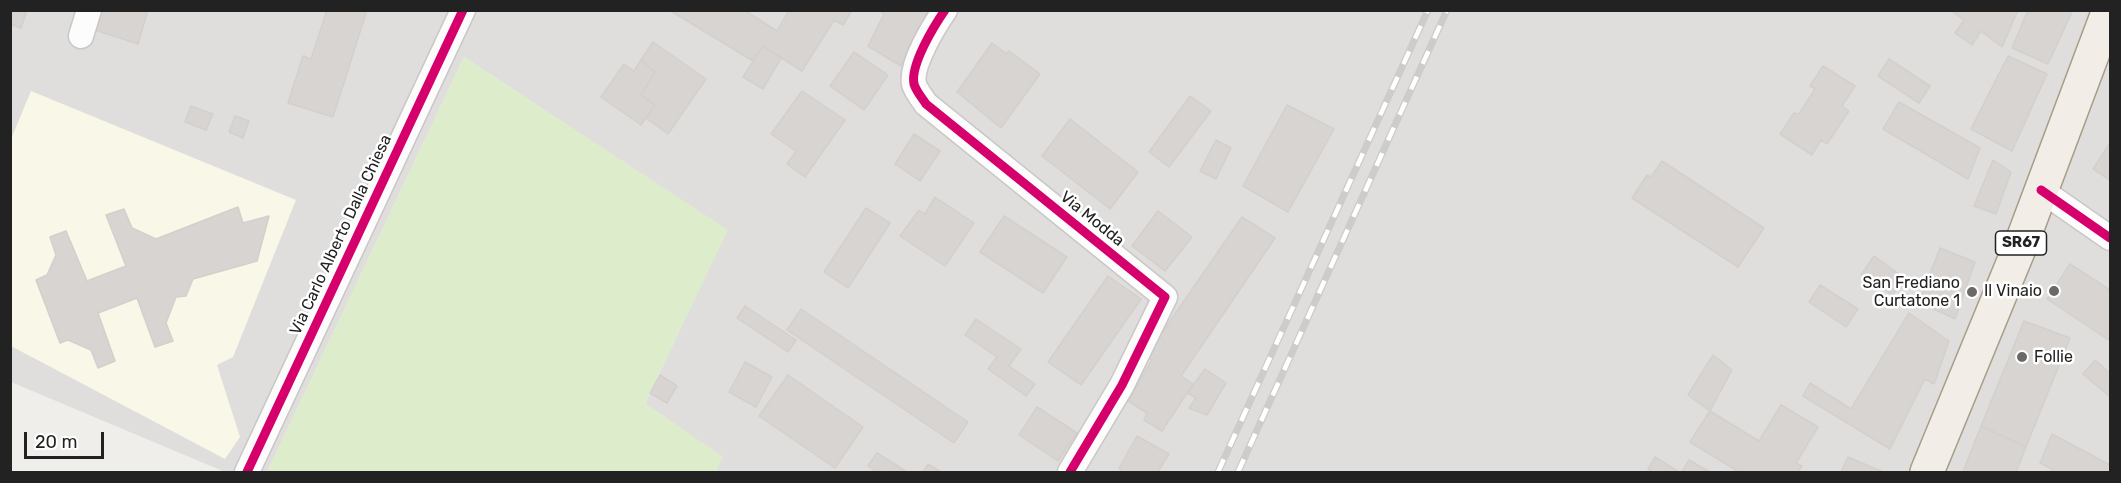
<!DOCTYPE html>
<html>
<head>
<meta charset="utf-8">
<style>
	body { margin:0 }
	#map { position:relative; width:2121px; height:483px; overflow:hidden; background:#f0eeeb; font-family:Rubik,sans-serif }
	canvas { display:block }
	.frame { position:absolute; inset:0; border:12px solid #222; pointer-events:none }
	.scale { position:absolute; left:24px; top:432px; width:80px; height:27px; box-sizing:border-box; border:3px solid #222; border-top:0; padding-left:8px; font-size:18px; line-height:21px; white-space:nowrap; color:#222; -webkit-text-stroke:4px #fff; paint-order:stroke }
</style>
</head>
<body>
<div id="map">
<canvas width="2121" height="483"></canvas>
<div class="frame"></div>
<div class="scale">20 m</div>
</div>
<script>
const c = document.querySelector('canvas').getContext('2d');
c.lineJoin = 'round';
function fill(path, color) { c.fillStyle = color; c.fill(path, 'evenodd'); }
function strokePath(path, color, width, dash) { c.strokeStyle = color; c.lineWidth = width; c.lineCap = dash ? 'butt' : 'round'; c.setLineDash(dash || []); c.stroke(path); }
function label(font, color, halo, rows, align = 'center') {
  c.font = font + ' Rubik,sans-serif'; c.lineWidth = 5; c.setLineDash([]); c.textBaseline = 'middle'; c.strokeStyle = halo; c.fillStyle = color; for (const [text, x, y, turn = 0] of rows) {
    c.save(); c.translate(x, y); c.rotate((+turn || 0) * Math.PI / 180); c.textAlign = isNaN(turn) ? turn : align; if (halo) c.strokeText(text, 0, 0); c.fillText(text, 0, 0); c.restore();
  }
}
fill(new Path2D(`
	M10,11H2110V472H716L722,457L645,404L727,230L464,57L267,472H225L11,382Z`), '#dfdedc');
fill(new Path2D(`
	M31,91L296,200L233,357L217,365L240,437L225,459L11,346V139Z`), '#f8f7e8');
fill(new Path2D(`
	M464,57L728,230L645,403L723,457L716,472H267Z`), '#ddeccb');
const building = new Path2D(`
	M10,10H27L21,28L10,24Z
	M98,10H148L138,44L92,29Z
	M327,10H367L333,117L288,103L303,56L311,59Z
	M744,10L777,31L789,10H852L843,25L834,20L802,71L763,46L753,61L671,11Z
	M879,10H928L901,66L868,46L884,14Z
	M1950,10H2018L2002,47L1981,31L1972,45L1955,33L1964,20Z
	M2028,10H2073L2048,64L2012,48Z
	M653,42L706,79L668,134L646,118L655,105L641,95L655,72L641,60Z
	M992,43L1007,54L1009,51L1040,74L1001,128L957,92Z
	M763,46L781,58L763,89L743,77Z
	M854,52L888,75L864,110L830,86Z
	M2008,56L2047,74L2012,151L1971,129Z
	M1889,59L1930,86L1919,103L1878,76Z
	M641,60L655,72L641,95L655,105L641,125L601,97L624,64L634,71Z
	M1823,66L1855,86L1842,106L1849,111L1827,144L1821,140L1812,155L1780,134L1794,113L1799,114L1815,89L1810,86Z
	M802,91L845,120L805,177L787,164L796,151L771,134Z
	M1190,96L1211,111L1169,167L1149,152Z
	M1899,102L1980,148L1968,179L1883,129Z
	M1287,105L1334,129L1288,212L1243,186Z
	M191,106L213,114L206,130L185,122Z
	M235,116L249,121L243,138L229,132Z
	M1070,119L1138,172L1110,209L1042,156Z
	M914,134L940,151L920,181L895,164Z
	M1216,140L1231,148L1216,179L1200,171Z
	M2110,143V180L2093,169Z
	M1993,160L2011,172L1996,214L1974,206Z
	M1662,161L1764,228L1738,267L1632,198L1647,175L1651,177Z
	M935,197L974,223L945,266L900,236L919,210L925,214Z
	M238,207L243,223L269,216L257,261L193,279L186,296L176,297L166,323L173,341L155,347L137,298L98,313L115,361L98,368L91,350L68,340L60,343L36,280L47,275L56,255L50,237L66,231L87,281L126,266L106,215L124,209L132,228L156,239Z
	M866,208L890,223L848,288L824,272Z
	M1158,211L1192,237L1165,271L1132,246Z
	M1004,216L1067,257L1043,293L980,252Z
	M1242,217L1275,238L1181,376L1193,384L1162,431L1144,420L1147,413L1128,401L1152,360L1146,356Z
	M1940,248L1975,262L1955,319L1919,302Z
	M1874,256L1903,277L1893,295L1861,275Z
	M2070,264L2110,290V341L2047,299Z
	M1108,276L1141,299L1081,385L1048,362Z
	M1820,285L1858,309L1846,327L1809,302Z
	M745,306L796,340L788,352L737,318Z
	M801,309L968,422L954,443L787,330Z
	M1909,313L1949,341L1934,384L1925,379L1890,449L1803,396L1810,383L1851,409Z
	M976,319L1021,349L1009,366L1035,384L1026,396L988,369L997,357L965,335Z
	M2024,321L2070,338L2026,447L1981,426Z
	M1713,355L1732,370L1710,411L1688,395Z
	M2095,360L2110,373V397L2083,374Z
	M745,362L772,377L756,407L729,392Z
	M1205,369L1226,383L1207,415L1189,408L1196,398L1187,393Z
	M660,375L677,386L667,403L650,393Z
	M788,375L863,427L835,468L759,416Z
	M1781,405L1818,427L1796,463L1802,466L1798,472H1739L1690,442L1710,411L1759,441Z
	M1037,407L1077,433L1058,461L1019,435Z
	M1981,426L2026,447L2016,472H1963Z
	M2052,434L2110,465V472H2051L2052,469L2040,463Z
	M1137,436L1169,454L1158,472H1123L1119,468Z
	M877,453L907,472H877L868,466Z
	M1655,457L1679,472H1653L1648,469Z
	M1848,457L1883,472H1841Z
	M1689,460L1710,472H1682Z
	M928,464L941,472H923Z`);
fill(building, '#d7d4d2');
strokePath(building, '#d3d0cc', 1.5);
const minor = new Path2D(`
	M945,10C934,26 910,65 914,84C916,91 922,98 926,104L1165,297L1122,385L1070,472
	M81,36L89,10
	M2041,190L2110,238
	M247,472L463,10`);
const primary = new Path2D(`
	M1927,472L2023,239L2109,10`);
strokePath(minor, '#c9c8c7', 27);
strokePath(primary, '#a79c86', 36);
strokePath(minor, '#fdfcfc', 24);
strokePath(primary, '#f3ede7', 33);
const rail = new Path2D(`
	M1218,472L1428,10
	M1238,472L1447,10`);
strokePath(rail, '#ccc', 7);
strokePath(rail, '#fff', 4.5, [14]);
strokePath(new Path2D(`
	M945,10C934,26 910,65 914,84C916,91 922,98 926,104L1165,297L1122,385L1070,472
	M2041,190L2110,238
	M247,472L463,10`), '#d6006c', 9);
for (const [x, y, r, color] of [
	[2054,291,6,"#6a6968"],
	[1972,292,6,"#6a6968"],
	[2022,357,6,"#6a6968"]
]) { const dot = new Path2D(); dot.arc(x, y, r, 0, 2 * Math.PI); c.fillStyle = color; c.fill(dot); strokePath(dot, '#fff', 2); }
for (const [x, y, w] of [
	[2021,243,51]
]) { const box = new Path2D(); box.roundRect(x - w / 2, y - 12, w, 24, 4.5); c.fillStyle = '#fff'; c.fill(box); strokePath(box, '#222', 1.5); }
label('bold 15px', '#222', null, [
	["SR67",2021,243]
]);
label('16px', '#222', '#fff', [
	["Via Modda",1092,219,39],
	["Via Carlo Alberto Dalla Chiesa",341,235,-65]
]);
label('16px', '#222', '#fff', [
	["San Frediano",1960,283],
	["Curtatone 1",1960,301],
	["Il Vinaio",2042,291],
	["Follie",2034,357,"left"]
], 'right');
</script>
</body>
</html>
